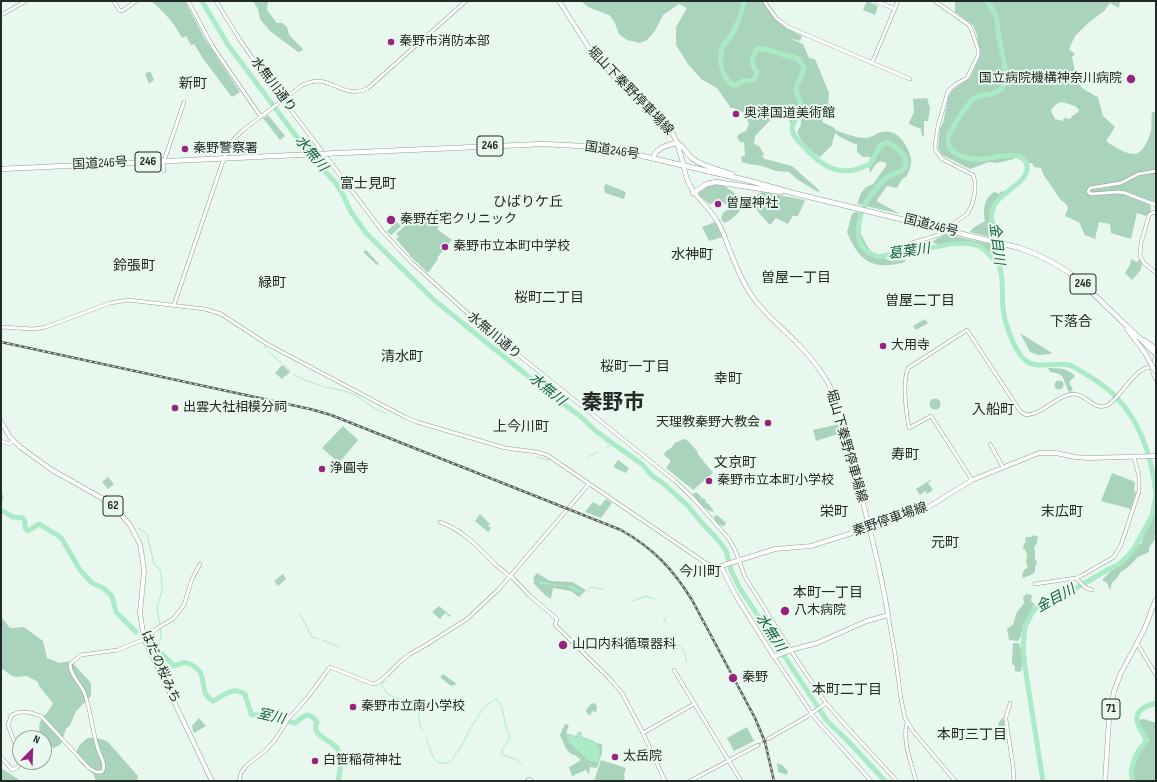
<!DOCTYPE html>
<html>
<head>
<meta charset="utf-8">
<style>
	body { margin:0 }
	#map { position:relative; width:1157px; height:782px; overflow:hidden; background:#e8f8ee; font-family:"Sofia Sans Condensed",sans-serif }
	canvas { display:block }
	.frame { position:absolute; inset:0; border:2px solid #232926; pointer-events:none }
	.north { position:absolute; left:12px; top:730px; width:40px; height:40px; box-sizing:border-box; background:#e8f8ee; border:1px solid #99a59e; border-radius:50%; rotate:23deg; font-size:11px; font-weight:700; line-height:16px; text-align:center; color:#232926 }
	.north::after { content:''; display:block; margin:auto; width:14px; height:18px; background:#98227e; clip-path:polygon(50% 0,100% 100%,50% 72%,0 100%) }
</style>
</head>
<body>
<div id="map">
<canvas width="1157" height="782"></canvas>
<div class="frame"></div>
<div class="north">N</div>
</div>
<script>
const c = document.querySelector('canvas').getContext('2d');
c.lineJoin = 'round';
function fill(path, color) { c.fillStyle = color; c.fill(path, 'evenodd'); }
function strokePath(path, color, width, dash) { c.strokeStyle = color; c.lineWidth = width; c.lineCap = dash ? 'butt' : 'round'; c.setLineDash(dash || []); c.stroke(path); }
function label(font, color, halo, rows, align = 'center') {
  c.font = font + ' "Sofia Sans Condensed","Noto Sans JP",sans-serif'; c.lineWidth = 4; c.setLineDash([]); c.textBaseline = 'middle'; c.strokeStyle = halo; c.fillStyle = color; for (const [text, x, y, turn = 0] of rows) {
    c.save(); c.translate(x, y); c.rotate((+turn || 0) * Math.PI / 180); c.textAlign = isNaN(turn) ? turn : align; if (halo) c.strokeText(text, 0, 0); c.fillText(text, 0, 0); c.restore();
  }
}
fill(new Path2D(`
	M151,1H185L205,39L240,92L232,97L204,60L194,44L191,45L186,36L182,38C174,22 164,12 151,1Z
	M253,1H268L267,10L277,23H282L287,27L289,35L303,49L302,51L298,52L270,31L260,19L258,9Z
	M581,1H762C771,18 785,28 802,36L800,41L789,38L803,44L809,58L815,59L829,93L828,106L822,122L835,128V130C844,133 853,137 862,138C872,139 875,133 882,132C893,130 900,136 905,144C909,151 912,157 911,164C909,171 908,177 902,179L897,188L887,186L877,200L878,202L900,214L857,204L861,193L866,187L873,184L886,166V163L881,161L876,164L870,173L869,168L870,157H863L857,152V145L840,137L835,133L832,145L820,157C809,151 802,143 797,132L801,125V118H795L791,124L789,119L777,113L755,136L754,144L759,146L764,154L762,156L765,159L792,166L820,191L818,192L798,180L789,172L776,171L762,166L749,164L742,162L741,156H745L744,142H740L737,137L739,134L746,131L749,124L744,113L734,108H731L717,88L701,79L688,64L676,45V27L687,8L679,4L663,15L655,31L647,40L640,43L627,40L619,34L614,21L609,15L588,7Z
	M867,1L878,6L875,15L863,10Z
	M955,1H1120L1119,8L1110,3L1104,11L1087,24L1075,36L1069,49L1075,54L1072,57C1078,83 1072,84 1098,97L1103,116L1115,127L1106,141C1113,146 1125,154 1135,154C1143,153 1149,138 1151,131C1152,125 1151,118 1152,112H1156V202L1150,201L1151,210L1146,216L1137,213L1131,239L1111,233L1110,224L1099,222L1095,239L1085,235L1079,222L1065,216L1068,208L1067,205L1060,199L1043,174L1041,168L1034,167L1032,163L1025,164L1022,161L1015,157L1014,159L997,163L989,162L970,169L942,155L938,148L940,128L943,123L948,98L952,90L970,78L980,56L977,35L973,25L955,12ZM1062,102L1075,106L1079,110L1078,113H1075V115H1073L1070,119L1064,118L1063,121L1055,119L1051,111C1053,106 1057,103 1062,102Z
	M150,71L154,80L149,84L145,74Z
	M927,98L930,108L928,121H924V136H922L921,129L909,124V123L914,112L913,99Z
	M268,115L285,136L280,140L263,118Z
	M716,183C728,186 739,196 747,205C739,210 734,220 724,223L721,219L723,213L728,209V206L720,200L717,199L711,204L708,203L699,195V191L702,188Z
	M606,184L626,192L624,199L605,193L604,187Z
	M1002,191L1005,192L995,206L993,220L995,222L998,239L970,232L973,228L985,221C983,210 983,200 994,192L999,194Z
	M762,192L805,200L798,216H793L788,224L776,218L771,224H769L751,204L756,195Z
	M436,209L446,216L437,229L452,240L437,258L438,259L428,273L410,256V255L396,239L399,237L396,234L418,214L427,221Z
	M856,212L861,214V234L867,246L872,252L891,261L905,260V262C874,271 859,262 847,232L852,214Z
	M397,222L401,226L391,235L387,231Z
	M715,222L722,237L709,241L702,227Z
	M945,234L999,246L1001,254L1004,257L1003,259H998C988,250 974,239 959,242C951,243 942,246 934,243L933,241Z
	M366,250L379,264L377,265L363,252Z
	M1131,259L1137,262L1140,259C1145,270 1137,273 1132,280L1125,273L1130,265Z
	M925,319L928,323L916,330L913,326Z
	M1020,333L1052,353L1051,354L1039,355L1030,352Z
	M282,365L290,372L282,379L275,373Z
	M1048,368C1058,368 1067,368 1075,376L1069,382L1073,390L1072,391L1069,392C1062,380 1067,374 1050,372Z
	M1054.5 385a4.5 4.5 0 1 1 9 0a4.5 4.5 0 1 1-9 0Z
	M929.5 404a5.5 5.5 0 1 1 11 0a5.5 5.5 0 1 1-11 0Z
	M839,424L841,433L816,441L813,430Z
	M343,426L358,440L339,463L322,448Z
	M684,439L687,440L698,452L697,453L713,473L693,490L666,468L671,461L664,455L665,452L672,447L675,443Z
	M618,460L629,468L626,473L613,467Z
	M1112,473L1133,481L1135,483L1134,491L1136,492L1131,509L1101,501Z
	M108,477L114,484L108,489L102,482Z
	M932,479V480L928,483L933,490L927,494L925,491L920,495L916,489Z
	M696,492L700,495L701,498L705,499L706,503L709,504L713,510V512C706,511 696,500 693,494Z
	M606,499L612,503L601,518L585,512L593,502L600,506Z
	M1156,503V534L1154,536L1155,539L1149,548V552L1138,557L1127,568L1121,572L1116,579L1112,583L1110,590L1107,583L1103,581V579L1121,561L1127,559L1128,557V553L1132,552L1134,547L1142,543C1144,530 1139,532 1151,522V516L1154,513Z
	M480,514L490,524L488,526L491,528L488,532L475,521Z
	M717,515L726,523L724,526C719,526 715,522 714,517Z
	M1034,535L1038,537L1037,543L1034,548L1035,551V559L1037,562L1035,568V572L1031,575L1023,578C1021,574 1024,569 1028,567L1026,562C1027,556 1029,554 1023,548L1024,544L1026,542L1025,539L1026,537H1031Z
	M537,573L550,581L572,582L586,590L579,597L571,591L553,588L551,599L545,595L534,584V581L533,578Z
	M283,574L286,579L278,586L274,581Z
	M1026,594L1032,595L1031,601L1035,605C1029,610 1030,620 1023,625L1021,636L1018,641L1009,640L1007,629C1017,623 1013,621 1017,612C1019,609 1022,606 1024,603L1023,598Z
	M439,606L451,616L450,617L445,613L440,619L432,612Z
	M1,617L10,628L24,627L43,641L47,658L59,663L71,661L91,683V696L76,711L70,725L66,729L61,744L54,748C49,746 44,744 44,738L41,737C35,716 47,718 53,703L39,686L38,682L27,676L16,677L12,676L1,668Z
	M1013,643H1019C1020,648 1024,654 1023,660C1023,663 1021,665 1022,670L1019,672L1015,671V666L1012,664V662Z
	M443,674L457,684L451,686L440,677Z
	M595,703L597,707L596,712L592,711L591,715L587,714L586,710L591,704Z
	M1003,717L1007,741L995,739L999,722Z
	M199,718L206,726L194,733L192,726Z
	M1144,719L1156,723V781H1135L1132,773L1144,741L1138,727L1139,720Z
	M565,724L569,725L566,733L576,736L578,732H581L582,737L592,740L598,744L599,743L602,745V753L597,768L590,767L589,775L586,770L572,776L569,767L581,760L575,755L571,754L566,749L560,735Z
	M747,727L754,741L734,751L727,738Z
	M88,738H97L107,741L138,776L137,781H96C93,769 86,770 80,762C72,752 80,743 88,738Z
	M601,760L626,768L624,775L625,781H594Z
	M777,763L782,765L788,771L787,775L778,772Z
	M1,768L21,781H1Z`), '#a9d3bb');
fill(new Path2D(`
	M541,581L556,585L572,586L581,591L580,592L575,591L568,586H555L547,584L541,585L539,582Z
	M578,733H581V738L591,740L599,747L600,755L598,763L588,760L575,748L569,742L566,734L577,737Z`), '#aaebc6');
strokePath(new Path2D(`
	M264,347L266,348
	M268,351L281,363
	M283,365L290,371
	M293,374L304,380L322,386
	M324,387C334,389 350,391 358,397C369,403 373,410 386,413
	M607,447L615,444
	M536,457L549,460
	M588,457L598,452
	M1154,475L1156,473
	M138,528L147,534L154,564L160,569L162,583V591L157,608L160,625
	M588,591L591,587L603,589
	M633,601L646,596L654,599
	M300,614L312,637L318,639
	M664,618L666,623
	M322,640L340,647
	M678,644L684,651L687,662
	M158,650L161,637L160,628
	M386,680L381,684C383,687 386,693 389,695C398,700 408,698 417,705C420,714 418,722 422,730
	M426,738C432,750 432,770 451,761C456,753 462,746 466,737C473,724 482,705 497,699C505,710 503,718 507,730C508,733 510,736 510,739L502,749V755L516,759L521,765`), '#aaebc6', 1);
strokePath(new Path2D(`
	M202,1L228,45L293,132L317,163L335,182L343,195L351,212L366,233L434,300L555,398L580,416L597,432L643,465L651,475L664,484L688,506L702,523L719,541L726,551L731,570L739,587L827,721L847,740L885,781
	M744,1C742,13 737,26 731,36C729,39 725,43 723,46C718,60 721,77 733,85H737L743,81L753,80L756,76L757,72C751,65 751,57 757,49H764L799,59L804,68C803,74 797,83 796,89C796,95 802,103 802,109C802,117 793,119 792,128C792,135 798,141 803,146C823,168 841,179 870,164L880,146L887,142C895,145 907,155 906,164C905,174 892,172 887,177C881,183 874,190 869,198C860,211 851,240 867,251C870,254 874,255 878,257C888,254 898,255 908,253C929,250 954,239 976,245C985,248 992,258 999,265
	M988,1V3C991,7 994,11 996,16C998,22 997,30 999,37C1001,50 1010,76 1002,88C996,96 985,93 977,97C968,100 954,126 948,136L949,146L952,151C961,158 973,160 984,159C995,158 1021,149 1026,163C1034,181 1000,191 994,206C989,217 992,228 995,239C996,242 995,247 996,251C998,261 1001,270 1002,280C1003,295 1001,309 1006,323C1009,334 1016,352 1025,360C1038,371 1057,360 1072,366C1086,374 1104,384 1115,396C1141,422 1152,458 1156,494
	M1,496V499
	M1,510L13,517L23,518L25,522V528L28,531L39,524L59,536L62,539L80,570L92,583L103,588L112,596L116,612L136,632
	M151,643L174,666C181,663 186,661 192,665C210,674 197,693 213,701C224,695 233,686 245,694L251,714L253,715L270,714L290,722L295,723C304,716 308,710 317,722C309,738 335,739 339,752C342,761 340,773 338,781
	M1043,781L1025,667L1023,648L1025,627L1033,611L1041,604L1054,599L1080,586L1107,570L1118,565L1126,558L1135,547L1152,516L1156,495
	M1133,781C1129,773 1134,757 1139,750C1141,746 1145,743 1147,740C1134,722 1130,710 1156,703`), '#aaebc6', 5);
strokePath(new Path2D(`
	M758,745L768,739`), '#c1cfc6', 3, [3, 1.5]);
const minor = new Path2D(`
	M114,1L119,10L122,11L136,1
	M188,1L213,47L261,117
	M216,1L240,40L262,72L383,232L411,262L475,320L675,481L694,499L729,539L736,552L745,577L795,657L826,703L847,727L897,781
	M764,1L776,18L788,27L910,79
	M876,1L895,9
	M1,15L26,1
	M872,63L898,1
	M164,171L163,164L184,102
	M1156,171L1138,174L1121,183L1090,188L1088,192L1091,194L1118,192L1125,193L1156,205
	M1156,212L1152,213L1149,215L1141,243L1140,256L1144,263L1156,273
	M908,250L909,246L912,243L938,235L967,214L972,205L975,192V182L973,175L942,159L936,151L935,146L938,126L948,91L956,84L967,78L978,56V49L972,31L969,25L935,1
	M174,305L224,158L234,139L242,131L301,86C329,70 339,100 367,89L466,1
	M1,327L33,329L46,327L110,303L128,300L205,309L221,314L267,344L405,417L417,422L505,448L537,452L547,455L704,562L713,566H721
	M1,441L9,444L13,441
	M990,444L1003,467
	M972,480L931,416L909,428C906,411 902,384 908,368L967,330L1020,411L1026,415C1044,414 1058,394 1074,394C1087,394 1094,412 1108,405C1121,397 1136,366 1151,367
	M440,522C463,530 479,548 496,565C500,569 506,572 510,577
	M511,576L530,596L557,619L555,625L609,678L622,693L643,733L665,781
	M1076,578L1086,588L1092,590
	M1035,584L1076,578L1081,576L1114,557L1121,545L1139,491V476L1134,457
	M888,615L895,654L901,699L905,718L913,731L955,781
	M1137,643L1156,675
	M774,657L814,717L871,781
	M674,670L741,781
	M1010,703C1010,709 1005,714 1006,720L1013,766L1014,781
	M907,721C902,742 911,761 916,781
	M643,733L694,704
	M768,739L808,716L826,703
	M1,757L12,770L17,768L21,762
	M20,757L8,725L11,716C19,709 31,712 41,716L89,768L96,772H102C107,765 100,756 98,749C92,730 91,710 84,692C80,683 70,675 70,664L81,655L118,650L142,640L159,627L173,619L184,605L192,579L200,564
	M239,781L241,773L246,766L265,751L275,740L289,718L308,697L330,667L373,684L377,683L387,675L401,661L410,654L426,645L467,619L499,589L589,484
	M527,781L529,779L532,781
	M690,781L758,745`);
const major = new Path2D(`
	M559,1L589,48L626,90L662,120L671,130L677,143L683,163
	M684,168C690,197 704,199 717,221C723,230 726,241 730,251C737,268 744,286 755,300C766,315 781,327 795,341C807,353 818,366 827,381C838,400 843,428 849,450C863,504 879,559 888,615L867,621L817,643L791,650L774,657L736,596L721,566L775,549L811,546L922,511L972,480L1039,453H1056L1075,457L1089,458L1156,456
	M1127,329L1145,353
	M1144,340L1156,349
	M1156,355L1154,364L1151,367L1156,379
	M1,422L10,437L20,447L52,470L107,501L117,510L130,525L140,544L142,556L144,571L140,613L144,639L212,781
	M1105,781L1109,720L1114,691L1121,673L1144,630L1156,599`);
const highway = new Path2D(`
	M363,152L543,144L582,146L617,150L750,181L793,193L1020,248C1043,256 1062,266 1080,281L1156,354
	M653,158C656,148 667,145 677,143C684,146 687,155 693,159C704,167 719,170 732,174
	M1,169L296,155
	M693,193L707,184L716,182L781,192`);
strokePath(minor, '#8f9d94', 4);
strokePath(major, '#8f9d94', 5);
strokePath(highway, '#8f9d94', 5.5);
strokePath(minor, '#fff', 3);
strokePath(major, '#fff', 4);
strokePath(highway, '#fff', 4.5);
const rail = new Path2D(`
	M1,342L310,409L331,415L621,530C653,548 673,569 692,600L755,718L765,742L774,781`);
strokePath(rail, '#59625d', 2.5);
strokePath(rail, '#e8f8ee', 1, [3]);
const majorBridge = new Path2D(`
	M1145,353L1156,373`);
const highwayBridge = new Path2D(`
	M296,155L363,152`);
strokePath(majorBridge, '#8f9d94', 5, []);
strokePath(highwayBridge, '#8f9d94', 5.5, []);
strokePath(majorBridge, '#fff', 4);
strokePath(highwayBridge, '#fff', 4.5);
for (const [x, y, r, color] of [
	[391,42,4,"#98227e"],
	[1131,79,5,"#98227e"],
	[736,114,4,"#98227e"],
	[185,149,4,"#98227e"],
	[718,204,4,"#98227e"],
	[391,220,5,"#98227e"],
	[445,247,4,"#98227e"],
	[883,346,4,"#98227e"],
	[175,408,4,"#98227e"],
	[768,423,4,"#98227e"],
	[322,469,4,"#98227e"],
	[709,481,4,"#98227e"],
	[785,611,5,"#98227e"],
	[563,645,5,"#98227e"],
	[733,678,5,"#98227e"],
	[353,707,4,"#98227e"],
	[615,757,4,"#98227e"],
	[315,761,4,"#98227e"]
]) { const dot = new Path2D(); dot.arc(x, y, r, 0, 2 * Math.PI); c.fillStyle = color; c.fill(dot); strokePath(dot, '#e8f8ee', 1.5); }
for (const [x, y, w] of [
	[490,146,26],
	[148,162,26],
	[1083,284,26],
	[113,506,20],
	[1111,709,18]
]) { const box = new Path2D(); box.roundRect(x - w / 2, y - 10, w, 20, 3); c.fillStyle = '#e8f8ee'; c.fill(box); strokePath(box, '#232926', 1); }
label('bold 12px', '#232926', null, [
	["246",490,146],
	["246",148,162],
	["246",1083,284],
	["62",113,506],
	["71",1111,709]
]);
label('13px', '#232926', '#e8f8ee', [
	["秦野市消防本部",399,42],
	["国立病院機構神奈川病院",1122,79,"right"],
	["奥津国道美術館",744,114],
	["秦野警察署",193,149],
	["曽屋神社",726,204],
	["秦野在宅クリニック",400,220],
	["秦野市立本町中学校",453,247],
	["大用寺",891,346],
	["出雲大社相模分祠",183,408],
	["天理教秦野大教会",760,423,"right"],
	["浄圓寺",330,469],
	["秦野市立本町小学校",717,481],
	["八木病院",794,611],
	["山口内科循環器科",572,645],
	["秦野",742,678],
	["秦野市立南小学校",361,707],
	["太岳院",623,757],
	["白笹稲荷神社",323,761]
], 'left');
label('13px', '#232926', '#e8f8ee', [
	["水無川通り",273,85,53],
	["堀山下秦野停車場線",630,91,46],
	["国道246号",612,151,9],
	["国道246号",100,164,-3],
	["国道246号",931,226,14],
	["水無川通り",494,336,40],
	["堀山下秦野停車場線",846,446,74],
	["秦野停車場線",890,520,-19],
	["はだの桜みち",160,667,66]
]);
label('14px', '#232926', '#e8f8ee', [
	["新町",193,84],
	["富士見町",368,184],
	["ひばりケ丘",528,202],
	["水神町",692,255],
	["鈴張町",134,266],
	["曽屋一丁目",796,278],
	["緑町",272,283],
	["桜町二丁目",549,298],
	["曽屋二丁目",920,301],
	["下落合",1071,322],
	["清水町",402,357],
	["桜町一丁目",635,367],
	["幸町",728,379],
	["入船町",993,410],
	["上今川町",521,427],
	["寿町",905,455],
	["文京町",735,463],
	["栄町",834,512],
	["末広町",1062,512],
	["元町",945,543],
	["今川町",700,572],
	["本町一丁目",828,593],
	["本町二丁目",847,690],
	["本町三丁目",972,735]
]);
label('italic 14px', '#15603e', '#e8f8ee', [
	["水無川",311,154,50],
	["金目川",996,244,83],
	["葛葉川",909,252,-8],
	["水無川",547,390,39],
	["金目川",1056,599,-29],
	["水無川",770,633,57],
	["室川",271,717,13]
]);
label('bold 21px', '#232926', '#e8f8ee', [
	["秦野市",613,404]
]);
</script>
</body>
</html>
